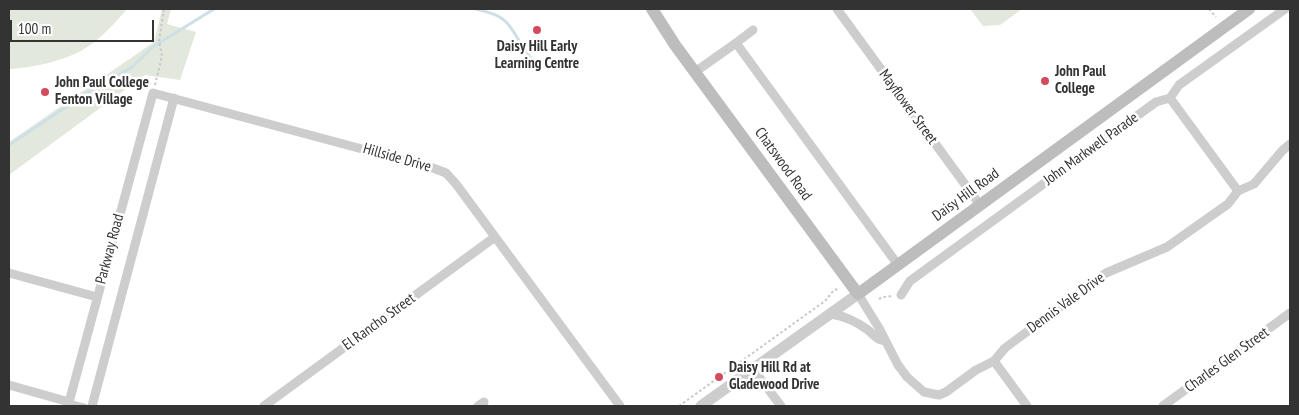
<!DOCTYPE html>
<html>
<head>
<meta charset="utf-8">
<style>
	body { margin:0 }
	#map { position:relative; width:1299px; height:415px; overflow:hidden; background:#fff; font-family:"PT Sans Narrow",sans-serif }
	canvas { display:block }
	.frame { position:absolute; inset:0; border:10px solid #333; pointer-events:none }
	.scale { position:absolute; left:10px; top:20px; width:144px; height:22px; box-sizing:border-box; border:2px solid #333; border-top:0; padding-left:6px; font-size:15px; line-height:18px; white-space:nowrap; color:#333; -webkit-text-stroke:4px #fff; paint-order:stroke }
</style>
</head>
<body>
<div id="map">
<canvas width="1299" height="415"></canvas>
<div class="frame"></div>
<div class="scale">100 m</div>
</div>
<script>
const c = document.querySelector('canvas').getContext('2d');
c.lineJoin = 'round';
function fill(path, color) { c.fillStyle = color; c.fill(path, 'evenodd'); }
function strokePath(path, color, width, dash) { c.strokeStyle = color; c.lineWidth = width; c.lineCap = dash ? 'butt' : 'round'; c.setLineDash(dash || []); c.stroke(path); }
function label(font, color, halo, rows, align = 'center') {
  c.font = font + ' "PT Sans Narrow",sans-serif'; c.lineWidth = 5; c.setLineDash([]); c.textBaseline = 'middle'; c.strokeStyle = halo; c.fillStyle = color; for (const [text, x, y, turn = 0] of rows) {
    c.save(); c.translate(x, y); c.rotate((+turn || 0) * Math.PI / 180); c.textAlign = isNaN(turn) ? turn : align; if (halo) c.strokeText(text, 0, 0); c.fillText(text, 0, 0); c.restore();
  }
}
fill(new Path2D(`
	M9,9H127C115,23 101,39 84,49C65,61 31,68 9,69Z
	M162,9H171L167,24L196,32L180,80L145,75L9,175V142L154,42Z
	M970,9H1022L1000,25L983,26Z`), '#e3e8dd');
strokePath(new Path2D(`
	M476,9C487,12 499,14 507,23C516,33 521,46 529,56C541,71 563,72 580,64
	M9,145L96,87L131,68L154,46L214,9`), '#cddfe7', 3);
strokePath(new Path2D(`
	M1209,9L1216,17
	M155,85L162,56L159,41L164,9
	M879,299L883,297L893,296
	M679,406L825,301L834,290L838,289`), '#c7c7c7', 2, [2.5, 2.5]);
strokePath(new Path2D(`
	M69,402L85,406`), '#cdcdcd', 4.5);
strokePath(new Path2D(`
	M837,9L980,205
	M736,43L753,30
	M695,72L736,43L898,265
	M1170,98L1238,191
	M9,273L97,297
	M858,294L879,328L898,365L907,377L924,392L939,395L946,392L976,370L994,361L1005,348L1106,273L1167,247L1228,204L1238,191L1254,184L1282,151L1290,144
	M901,295L910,281L1156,102L1170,98L1179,85L1285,9
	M831,314C845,316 857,322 868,330C874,335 877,340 885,341
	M994,361L1027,406
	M753,369L781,406
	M9,385L69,402
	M68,406L153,93L433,168L446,173L456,184L620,406
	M92,406L174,98
	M264,406L495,237
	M478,406L484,402
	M1163,406L1290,313`), '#cdcdcd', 9);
strokePath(new Path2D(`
	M701,406L858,294`), '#cdcdcd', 11);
strokePath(new Path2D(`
	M652,9L675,45L858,294L1249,9`), '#bdbdbd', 12);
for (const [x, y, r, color] of [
	[537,30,5,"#d34c5e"],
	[1045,81,5,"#d34c5e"],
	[45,92,5,"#d34c5e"],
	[719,377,5,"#d34c5e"]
]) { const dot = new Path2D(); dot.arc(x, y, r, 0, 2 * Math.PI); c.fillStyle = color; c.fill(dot); strokePath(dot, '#fff', 2); }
label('bold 15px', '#333', '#fff', [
	["Daisy Hill Early",537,47,"center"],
	["Learning Centre",537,64,"center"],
	["John Paul",1055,72],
	["College",1055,89],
	["John Paul College",55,83],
	["Fenton Village",55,100],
	["Daisy Hill Rd at",729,368],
	["Gladewood Drive",729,385]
], 'left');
label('15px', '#333', '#fff', [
	["Mayflower Street",908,107,54],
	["John Markwell Parade",1091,149,-36],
	["Hillside Drive",397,158,16],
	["Chatswood Road",783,164,54],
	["Daisy Hill Road",966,195,-36],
	["Parkway Road",110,249,-75],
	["Dennis Vale Drive",1066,303,-36],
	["El Rancho Street",379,322,-36],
	["Charles Glen Street",1227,360,-36]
]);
</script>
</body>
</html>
